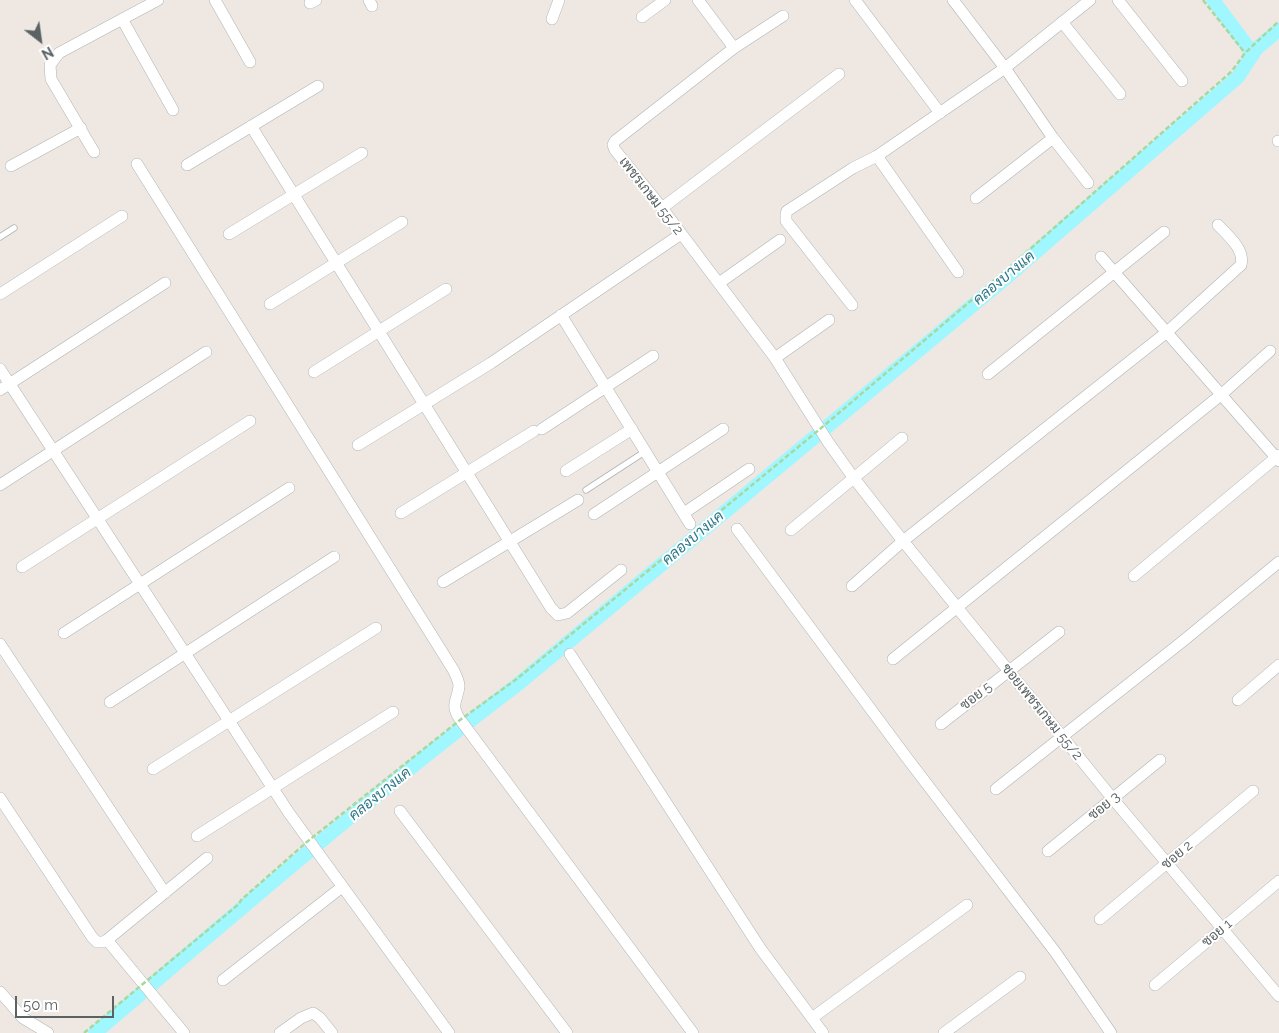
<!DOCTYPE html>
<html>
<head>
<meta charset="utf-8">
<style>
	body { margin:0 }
	#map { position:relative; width:1279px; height:1033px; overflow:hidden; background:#eee7e2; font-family:Raleway,sans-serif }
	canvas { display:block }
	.north { position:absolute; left:15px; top:15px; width:50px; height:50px; -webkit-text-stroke:4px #fff; paint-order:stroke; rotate:150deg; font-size:14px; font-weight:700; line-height:20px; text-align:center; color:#5b6264 }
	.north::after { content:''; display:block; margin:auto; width:18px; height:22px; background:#5b6264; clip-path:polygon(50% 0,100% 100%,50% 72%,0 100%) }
	.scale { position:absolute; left:15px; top:996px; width:99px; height:22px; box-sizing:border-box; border:2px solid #5b6264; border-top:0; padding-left:6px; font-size:15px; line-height:18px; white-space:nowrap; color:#5b6264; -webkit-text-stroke:4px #fff; paint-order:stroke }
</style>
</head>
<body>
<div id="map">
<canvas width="1279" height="1033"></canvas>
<div class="north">N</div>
<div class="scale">50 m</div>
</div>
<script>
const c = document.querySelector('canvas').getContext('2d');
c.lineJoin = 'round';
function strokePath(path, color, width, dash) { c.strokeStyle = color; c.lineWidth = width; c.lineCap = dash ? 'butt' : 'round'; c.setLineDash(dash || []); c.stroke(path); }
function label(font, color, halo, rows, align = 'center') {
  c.font = font + ' Raleway,Sarabun,sans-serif'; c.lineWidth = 4; c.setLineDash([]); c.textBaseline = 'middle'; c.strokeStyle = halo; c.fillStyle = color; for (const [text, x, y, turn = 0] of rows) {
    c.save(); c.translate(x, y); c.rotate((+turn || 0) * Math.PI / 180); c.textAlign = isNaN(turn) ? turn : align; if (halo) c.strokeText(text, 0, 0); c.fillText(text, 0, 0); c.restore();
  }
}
strokePath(new Path2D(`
	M1213,0L1253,54
	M95,1033C234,915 372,795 517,685L1008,276L1238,77L1257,48L1279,30`), '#a1f7ff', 14);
const lane = new Path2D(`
	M0,237L14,228
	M586,490L646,451`);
const street = new Path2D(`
	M215,0L250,62
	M369,0L372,6
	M698,0L734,48
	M855,0L940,113
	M953,0L1005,68L1053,138L1088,183
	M1118,0L1182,81
	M310,3L316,0
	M783,16L734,48L615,141L613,145L615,150L662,208L775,358L828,442L853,477L903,541L1113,799L1279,996
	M642,17L665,0
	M122,19L173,110
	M552,19L559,0
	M1062,22L1120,94
	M251,126L551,608L558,615L567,613L621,570
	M1278,141H1279
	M94,152L51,79L50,65L59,53L158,0
	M877,156L958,272
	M137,164L454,671C456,676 459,681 459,686C458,700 450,703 459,718L693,1033
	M187,165L318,86
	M11,166L81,128
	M976,198L1053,138
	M662,208L839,74
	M229,234L362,153
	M1101,257L1279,461
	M719,283L780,240
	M0,294L122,216
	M270,304L402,222
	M852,305L786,221V214L787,211L853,168L877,156L1005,68L1090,0
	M561,315L690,524
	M775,358L829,320
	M0,369L289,813L449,1033
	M314,372L446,289
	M988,374L1164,232
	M0,390L165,283
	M542,429L653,356
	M358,445L491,363L681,234
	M566,471L632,429
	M0,485L206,352
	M401,513L534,431
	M684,513L749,469
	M594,514L723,429
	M737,529L907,758L1056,953L1111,1033
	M791,530L902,438
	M22,567L250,421
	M1134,576L1279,455
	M443,582L578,500
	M852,586L903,541L1167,332L1241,265C1245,249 1228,236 1218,225
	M64,633L289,488
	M0,644L165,893
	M570,654L760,948L823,1033
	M893,659L1222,394L1270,351
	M1238,700L1279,665
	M110,702L334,557
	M941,724L1059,632
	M153,769L376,628
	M996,789L1183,641L1279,562
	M0,798L92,937L97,942H103L107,940L184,1033
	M400,811L567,1033
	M197,836L393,712
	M1048,851L1160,760
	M1100,919L1253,791
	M107,940L207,858
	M223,980L342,887
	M1155,985L1279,881
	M0,992L23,1018L48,1033
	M812,1018L967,905
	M280,1033L301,1018L313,1013L320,1018L332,1033
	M944,1033L1020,977`);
strokePath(lane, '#aeb4b6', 7);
strokePath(street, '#aeb4b6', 12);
strokePath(new Path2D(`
	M1203,0L1245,53`), '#a5d9a0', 2.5, [5, 2.5]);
strokePath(lane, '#fff', 5.5);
strokePath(street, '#fff', 11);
strokePath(new Path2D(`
	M84,1033L239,904L241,900L308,841L460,720L518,678L820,429L987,287L1232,71L1245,53L1279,21`), '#a5d9a0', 2.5, [5, 2.5]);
label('14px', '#5b6264', '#fff', [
	["เพชรเกษม 55/2",651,196,52],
	["ซอย 5",976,696,-38],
	["ซอยเพชรเกษม 55/2",1042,712,51],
	["ซอย 3",1104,806,-39],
	["ซอย 2",1177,855,-40],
	["ซอย 1",1217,933,-40]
]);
label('italic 15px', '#2f7987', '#fff', [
	["คลองบางแค",1004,278,-40],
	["คลองบางแค",693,538,-40],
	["คลองบางแค",380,794,-39]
]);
</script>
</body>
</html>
